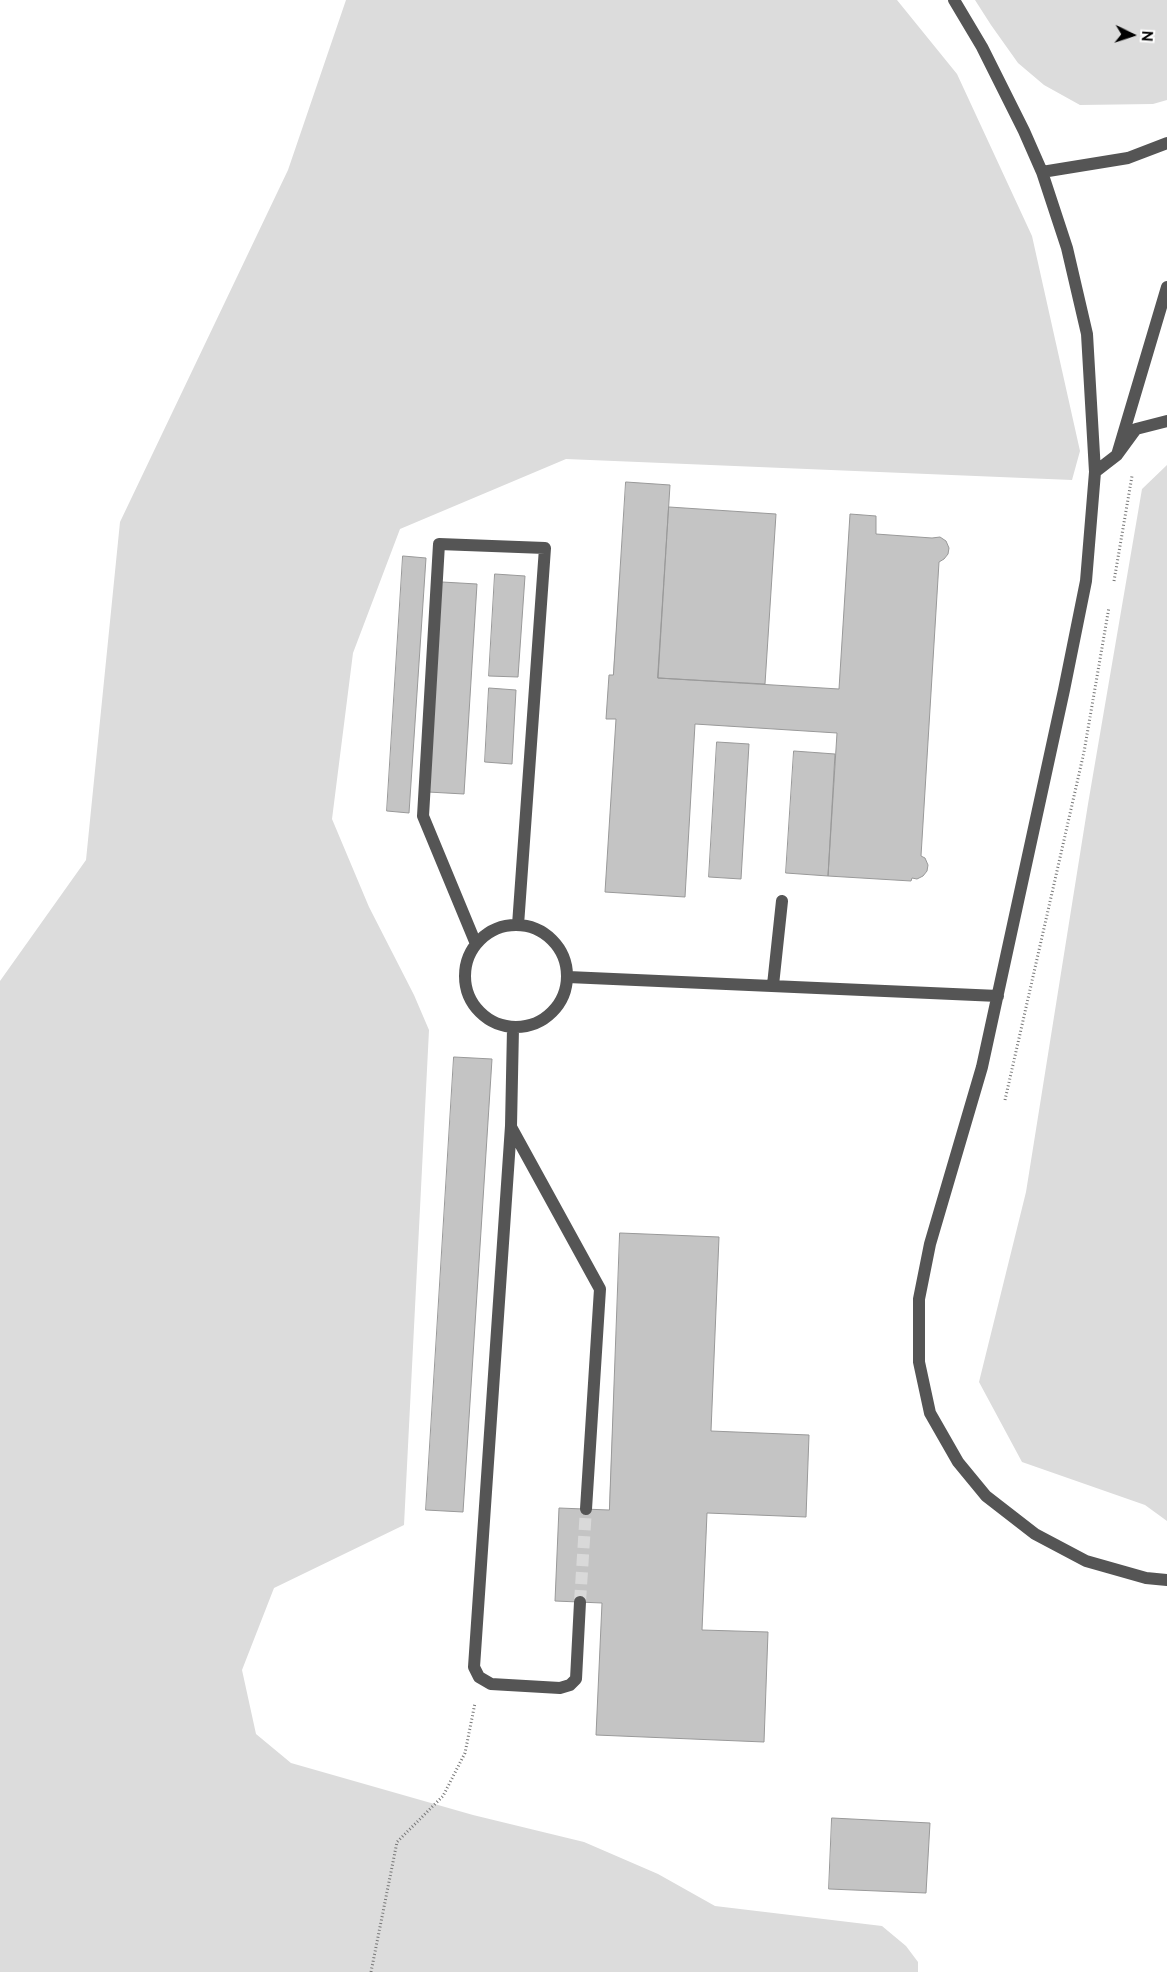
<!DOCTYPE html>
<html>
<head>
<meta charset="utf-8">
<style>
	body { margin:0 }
	#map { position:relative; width:1167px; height:1972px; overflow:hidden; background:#fff; font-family:Raleway,sans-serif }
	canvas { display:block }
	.north { position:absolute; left:1107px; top:10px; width:50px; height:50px; -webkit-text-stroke:4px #fff; paint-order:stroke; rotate:94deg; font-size:14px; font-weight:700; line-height:20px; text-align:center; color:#000 }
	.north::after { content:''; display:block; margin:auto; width:18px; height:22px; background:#000; clip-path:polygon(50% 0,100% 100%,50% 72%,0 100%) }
</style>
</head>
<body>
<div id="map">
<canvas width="1167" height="1972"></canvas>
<div class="north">N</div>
</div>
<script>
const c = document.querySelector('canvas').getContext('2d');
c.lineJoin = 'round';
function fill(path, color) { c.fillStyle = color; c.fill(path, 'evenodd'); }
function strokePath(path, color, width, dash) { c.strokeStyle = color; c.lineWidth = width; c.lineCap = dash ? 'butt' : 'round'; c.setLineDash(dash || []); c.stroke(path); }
fill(new Path2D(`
	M346,0H897L957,74L1032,236L1080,451L1072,480L566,459L400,529L353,653L332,819L369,907L414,995L429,1030L404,1525L274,1588L242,1670L256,1734L291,1763L473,1815L584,1842L658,1874L715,1906L882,1926L906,1946L918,1962V1972H0V981L86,860L120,522L288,170Z
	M975,0H1167V100L1153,104L1080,105L1044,85L1018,63L991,25Z
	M1167,465V1521L1145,1505L1022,1462L979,1382L1026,1192L1088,804L1142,489Z`), '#dcdcdc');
const building = new Path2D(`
	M626,482L670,485L658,678L839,689L850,514L876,516V534L932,538L940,537L946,541L949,548L948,554L944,559L939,562L921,856L925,858L928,865L927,871L923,876L917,879L912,878L911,881L828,876L837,733L695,724L685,897L605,892L616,719H606L609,675H613Z
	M669,507L776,514L765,684L658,678Z
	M403,556L426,558L409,813L387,811Z
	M495,574L525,576L518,677L489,676Z
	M442,582L477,584L464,794L428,792Z
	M489,688L516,690L512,764L485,762Z
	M717,742L749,744L741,879L709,877Z
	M794,751L835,754L828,876L786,873Z
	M454,1057L492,1059L463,1512L426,1510Z
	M620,1233L719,1237L711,1431L809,1435L806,1517L707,1513L702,1630L768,1632L764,1742L596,1735L602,1603L555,1601L559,1508L609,1510Z
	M832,1818L930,1823L926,1893L829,1889Z`);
fill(building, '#c4c4c4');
strokePath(building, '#999', 1);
strokePath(new Path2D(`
	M580,1602L586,1509`), '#d9d9d9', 12, [12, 6]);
strokePath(new Path2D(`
	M1114,581L1132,476
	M1005,1100L1084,752L1109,607
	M371,1972L397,1842L443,1796L465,1753L475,1703`), '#777', 3, [1, 2.5]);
strokePath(new Path2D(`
	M954,0L982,47L1024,131L1042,172L1067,248L1087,334L1095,472L1086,581L1064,690L982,1067L930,1244L919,1299V1362L930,1413L958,1462L986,1496L1035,1534L1086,1561L1146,1578L1167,1580
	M1042,172L1128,158L1167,143
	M1117,455L1167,287
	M1095,472L1117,455L1136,429L1167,421
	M465 976a51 51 0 1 1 102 0a51 51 0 1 1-102 0Z
	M476,944L423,816L439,544L545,548L518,925
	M568,977L998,996
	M773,985L782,901
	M513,1028L511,1126L474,1667L479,1677L491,1684L560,1688L570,1685L576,1679L580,1602
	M511,1127L600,1289L586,1509`), '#555', 12);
</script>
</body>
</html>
